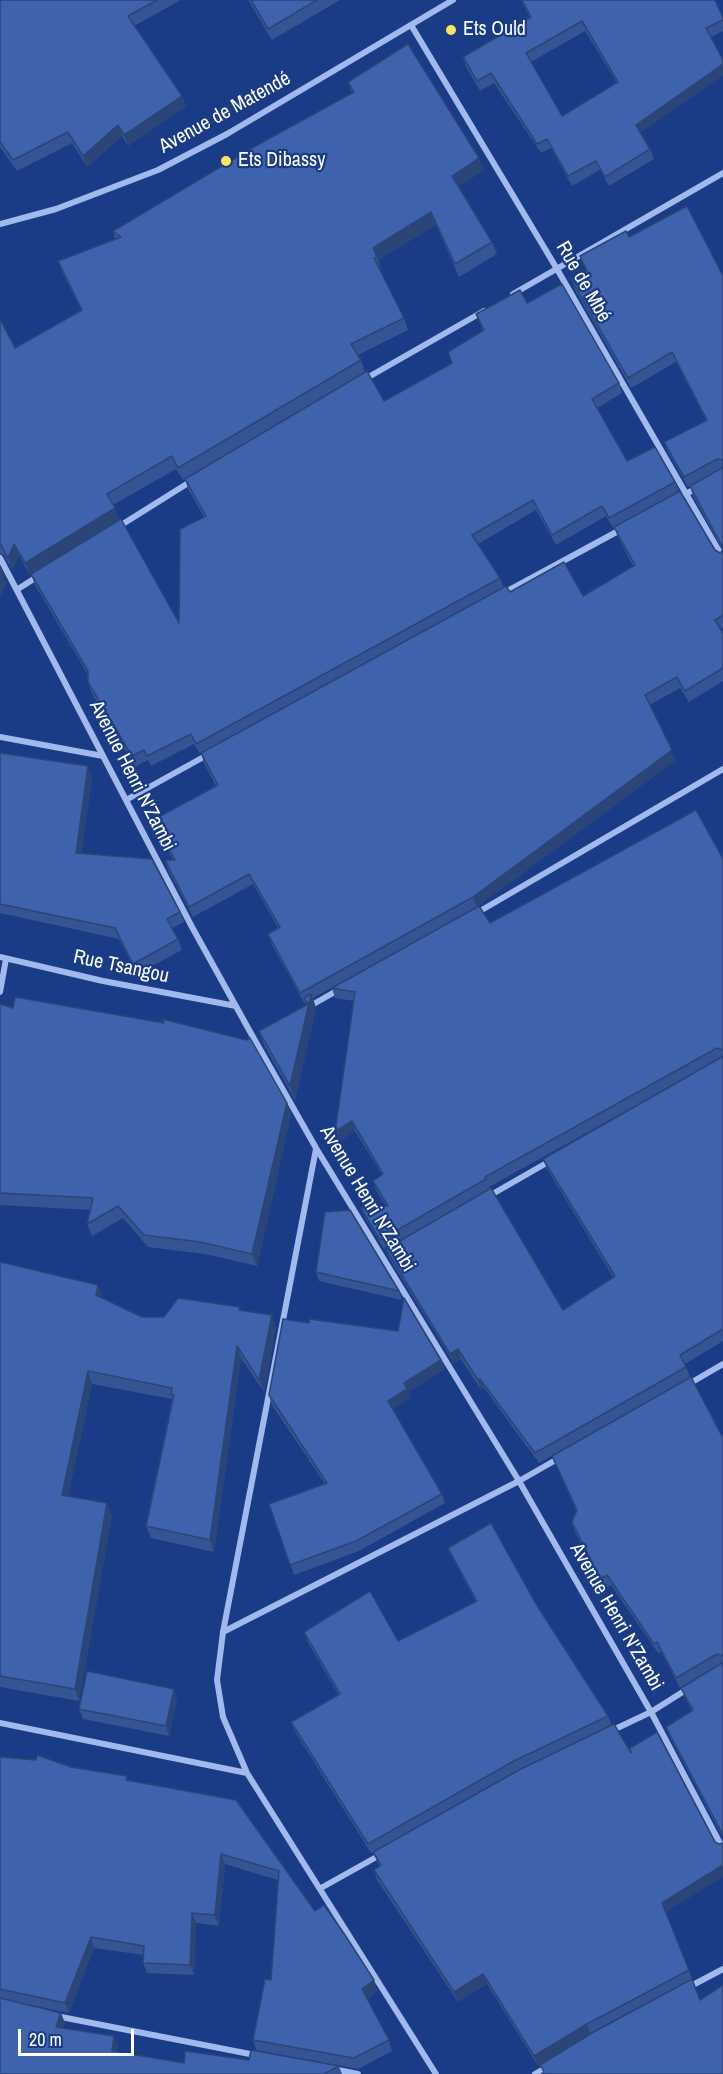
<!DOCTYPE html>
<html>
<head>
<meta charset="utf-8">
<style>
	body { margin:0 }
	#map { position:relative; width:723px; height:2074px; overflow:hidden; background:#1a3b85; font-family:"Archivo Narrow",sans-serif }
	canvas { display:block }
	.scale { position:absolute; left:18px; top:2029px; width:116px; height:27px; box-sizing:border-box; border:3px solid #fff; border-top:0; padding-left:8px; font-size:18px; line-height:21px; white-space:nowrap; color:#fff; -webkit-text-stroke:4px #1a3b85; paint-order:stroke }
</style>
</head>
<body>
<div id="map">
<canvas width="723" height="2074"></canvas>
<div class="scale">20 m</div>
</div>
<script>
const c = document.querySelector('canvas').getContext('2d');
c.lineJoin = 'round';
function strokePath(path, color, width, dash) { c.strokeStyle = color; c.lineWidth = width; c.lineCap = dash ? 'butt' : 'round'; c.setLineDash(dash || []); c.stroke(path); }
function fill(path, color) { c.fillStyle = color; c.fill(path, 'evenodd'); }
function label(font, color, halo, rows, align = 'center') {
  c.font = font + ' "Archivo Narrow",sans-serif'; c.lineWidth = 4.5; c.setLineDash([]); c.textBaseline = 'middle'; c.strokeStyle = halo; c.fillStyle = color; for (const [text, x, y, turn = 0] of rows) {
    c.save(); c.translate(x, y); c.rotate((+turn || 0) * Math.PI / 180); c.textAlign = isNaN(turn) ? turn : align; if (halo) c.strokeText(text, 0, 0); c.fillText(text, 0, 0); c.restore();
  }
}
strokePath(new Path2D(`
	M411,25L557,269L723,558
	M0,224L56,209L158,170L227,134L453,0
	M513,294L723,173
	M365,379L484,311
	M676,499L699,487
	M118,527L193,480
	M0,558L192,927L253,1037L316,1148L519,1481L651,1712L723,1849
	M18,589L40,575
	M502,594L622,529
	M0,737L103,756
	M126,800L209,754
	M475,914L723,769
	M0,957L103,981L236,1006
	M0,992L6,959
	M310,1006L340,989
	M316,1149L223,1632L217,1680L223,1717L247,1773L436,2074
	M489,1196L550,1161
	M687,1385L723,1364
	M223,1632L519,1481L561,1457
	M0,1723L247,1773
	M611,1731L651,1712L689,1688
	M321,1888L380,1855
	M689,1987L723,1969
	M56,2016L255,2055
	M333,2069L358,2074
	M535,2074L547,2067`), '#a1b9ec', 6);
fill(new Path2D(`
	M0,0H181L134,26L182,96L186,106L128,146L122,136L87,167L72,143L17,171L0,147Z
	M248,0H340L272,40Z
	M521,0H715L723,18V31L711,37L641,133L650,149L654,159L609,186L600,170L572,186L551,148L541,153L494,83L480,91L466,67L463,57L530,18ZM585,31L617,83L562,116L531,62Z
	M348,82L484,170L459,186L492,242L497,254L459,277L436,225L378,260L381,269H380L404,318L408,330L358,355L361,360L365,372L384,401L452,363L483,331L476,314L527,303L619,383L622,393L597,408L627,461L675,482L679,492L715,550L720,553L723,551L693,496L690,486L688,487L668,452L664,442L706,420L676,362L631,388L575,290L571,279L586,271L580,256L629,237L723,276V628L721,629L723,633V681L689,702L680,688L650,705L672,750L676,760L477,907L313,998L316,1008L295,1100L264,1045L259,1031L307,1005L306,1002L304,1003L272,945L268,934L278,928L253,884L193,917L168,870L165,860H173L157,830L153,820L216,786L204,763L201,753L200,754L194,744L151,766L148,760L135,767L91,692L88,682V675L35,585L31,574L30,575L19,556L12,570L4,555L0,554V319L15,348L81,310L63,274L58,261L115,239L113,231L352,94ZM176,469L183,480L185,479L188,489L204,517L179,623L119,520L113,505ZM536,510L556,545L606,516L613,528L614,527L618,537L633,566L583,596L510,592L504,587L500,578L478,544Z
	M0,753L88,766L92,777L81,854L180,912L184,922L172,928L178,939L182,950L137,974L119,939L0,913Z
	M723,859V1341L685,1364L690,1377L539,1463L484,1388L481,1390L461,1359L454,1363L389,1258L386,1249L563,1310L613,1277L547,1169L543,1159L721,1058L489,1187L490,1189L384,1249L365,1218L361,1208L386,1206L376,1190L373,1181L382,1175L355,1131L339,1142L335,1132L354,1001L335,998L332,988L490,923Z
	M0,1004L13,1008L163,1023L162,1019L287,1103L291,1115L257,1266L205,1254L148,1247L123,1218L92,1236L87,1224L90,1210L0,1205Z
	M0,1262L98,1285L102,1298L142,1317H164L240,1307L241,1310L276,1327L264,1392L241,1358L214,1552L151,1538L146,1526L172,1399L92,1384L68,1497L112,1515L79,1701L0,1687Z
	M316,1272L399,1291L402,1300L319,1281Z
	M441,1360L445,1369L408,1392L411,1398L393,1409L442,1494L445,1503L359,1551L294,1575L269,1504L325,1484L272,1405L269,1395Z
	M723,1438V1838L670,1737L666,1727L692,1711L685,1698L681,1688L721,1664L680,1688L661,1652L658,1653L611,1585L599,1592L595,1582L592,1564L575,1532L572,1522L576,1511L552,1456Z
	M448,1548L536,1604L608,1716L612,1725L518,1770L371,1853L295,1732L291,1722L338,1694L307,1641L304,1632L398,1641L476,1602L452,1557Z
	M177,1699L169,1736L83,1719L79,1709Z
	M631,1753L715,1842L719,1844L666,1912L692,1979L590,2033L538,2066L487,1984L458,2002L377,1880L374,1870L379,1866L373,1852Z
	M0,1757L71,1767L129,1780L236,1800L315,1911L374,1980L377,1991L367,1999L389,2040L392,2051L358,2069L256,2050L253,2040L271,1980L278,1880L225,1864L219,1926L196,1923L194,1975L147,1973L143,1963L144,1955L94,1948L69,2013L21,2003L65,2023L63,2028L114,2036L118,2046L117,2052L184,2063L249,2060L339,2066L342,2074H0Z`), '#355494');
fill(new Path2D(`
	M723,64V76L639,134L636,125Z
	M182,96L186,106L128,146L124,135Z
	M118,125L122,136L87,167L83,156Z
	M479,158L484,170L457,188L452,176Z
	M431,212L436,225L378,260L373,248Z
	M115,508L119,520L30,575L25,563Z
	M14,544L19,556L12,570L8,558Z
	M2,570L7,583L0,598V576Z
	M672,750L676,760L477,907L473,897Z
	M88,766L92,777L80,864L76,853Z
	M311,994L316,1008L295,1100L290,1086Z
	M287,1103L291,1115L257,1266L252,1254Z
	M352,1121L355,1131L339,1142L335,1132Z
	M98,1285L103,1297L100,1307L96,1295Z
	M272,1315L276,1327L264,1392L259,1380Z
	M237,1346L241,1358L214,1552L210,1540Z
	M458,1349L461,1359L454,1363L450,1354Z
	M441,1360L445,1369L408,1392L411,1398L392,1410L388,1401L404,1383Z
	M88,1371L92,1384L66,1507L62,1495Z
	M480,1379L484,1388L481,1390L478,1380Z
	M107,1503L112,1515L79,1701L75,1689Z
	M174,1689L177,1699L169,1736L166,1726Z
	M221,1854L225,1864L219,1926L215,1915Z
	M723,1865V1877L666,1912L662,1903Z
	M192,1913L196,1923L194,1975L190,1965Z
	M91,1937L94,1948L69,2013L65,2003Z
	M483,1974L487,1984L458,2002L454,1992Z
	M374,1980L377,1991L366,1999L362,1989Z
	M61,2013L65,2023L60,2037L56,2027Z
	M587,2024L590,2033L538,2066L534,2056Z
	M114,2036L118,2046L116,2061L112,2051Z`), '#2b4578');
const building = new Path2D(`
	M0,0H157L128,16L182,96L124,135L118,125L83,156L68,132L13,160L0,142Z
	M251,0H317L268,29Z
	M522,0H715L723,18V20L706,28L723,60V64L636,125L650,149L605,177L596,161L568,176L547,139L537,144L491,73L477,81L463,57L531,17ZM582,21L618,82L562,116L526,53Z
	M408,44L479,158L452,176L492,242L455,264L431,212L373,248L377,257L374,258L404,318L351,344L361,360L178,468L172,456L107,494L115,508L25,563L14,544L8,558L0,543V319L15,348L82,310L58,261L121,237L113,231L259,144L354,92L348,82Z
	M687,206L723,276V460L717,459L684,477L664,442L707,420L672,352L628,378L571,279L587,271L580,256L626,231L629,237Z
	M562,284L619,383L592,399L627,461L655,447L675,482L609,518L602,506L552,535L533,500L472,535L500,578L196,744L191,734L147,756L144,750L132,756L88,682V671L31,574L121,519L179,623L180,529L206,516L185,479L367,371L384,401L452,363L448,352L484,330L476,314L520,290L527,303Z
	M723,463V548L690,486L722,468Z
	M680,491L715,550L720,553L723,550V615L715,620L723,633V668L685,691L677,677L645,695L672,750L473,897L300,993L268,934L280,927L249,874L189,907L165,860H175L153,820L218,785L201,753L506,586L510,592L564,562L583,596L635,565L614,527Z
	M0,566L2,570L0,576Z
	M0,753L88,766L76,853L152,859L180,912L167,919L178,939L133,964L115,928L0,904Z
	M696,810L723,859V1050L717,1048L485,1177L486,1179L380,1240L361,1208L388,1206L373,1181L383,1174L352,1121L335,1132L355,992L332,988L479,906L490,923Z
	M311,994L290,1086L259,1031L308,1004L304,998Z
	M15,997L164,1023L162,1019L246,1040L250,1038L287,1103L252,1254L200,1242L144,1235L118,1206L87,1224L93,1198L0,1193V1004L13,1008Z
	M723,1054V1329L680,1355L686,1367L535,1453L480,1379L478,1380L458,1349L450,1354L386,1249L491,1188L563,1310L615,1276L543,1159L722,1057Z
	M350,1210L399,1291L316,1272L325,1212Z
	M0,1262L98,1285L96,1295L142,1317H164L178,1298L240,1307L239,1310L272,1315L259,1380L237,1346L210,1540L146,1526L174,1395H171L172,1388L88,1371L62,1495L107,1503L75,1689L0,1676Z
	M404,1298L441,1360L404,1383L407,1389L388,1401L442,1494L356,1541L290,1565L269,1504L327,1483L269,1395L283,1319L309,1323V1319L398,1331Z
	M691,1377L723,1438V1656L717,1654L676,1678L657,1642L654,1644L607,1575L595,1582L591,1560L572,1522L577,1510L552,1456Z
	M491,1523L536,1604L608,1716L514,1761L368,1844L291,1722L340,1694L304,1632L370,1591L398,1641L477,1601L448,1548Z
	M723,1660V1835L666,1727L693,1710L681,1688L722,1663Z
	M87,1671L174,1689L166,1726L79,1709Z
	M614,1724L631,1753L630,1748L657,1732L715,1842L719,1844L723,1843V1865L662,1903L689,1970L587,2024L534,2056L483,1974L454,1992L374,1870L381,1865L373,1852L519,1770Z
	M37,1755L71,1767L127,1776L126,1780L236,1800L315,1911L324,1905L345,1935L374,1980L362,1989L389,2040L354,2058L253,2040L265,1979L271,1980L279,1871L221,1854L215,1915L192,1913L190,1965L143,1963L144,1946L91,1937L65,2003L0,1989V1757L36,1760Z
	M692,1979L700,2000L723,1985V2074H541L544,2072L540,2065L592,2033Z
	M0,1998L61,2013L56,2027L114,2036L112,2051L184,2063L185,2051L249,2060L251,2050L339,2066L324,2074H0Z`);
fill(building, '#3e62ac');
strokePath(building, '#2b4578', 1.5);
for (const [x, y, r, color] of [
	[451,30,6,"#fee45d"],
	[226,161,6,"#fee45d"]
]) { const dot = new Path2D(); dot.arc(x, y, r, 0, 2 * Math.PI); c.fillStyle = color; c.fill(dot); strokePath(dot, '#1a3b85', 2); }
label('20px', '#fff', '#1a3b85', [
	["Ets Ould",463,30],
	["Ets Dibassy",238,161]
], 'left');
label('20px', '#fff', '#1a3b85', [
	["Avenue de Matendé",225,113,-29],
	["Rue de Mbé",583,282,60],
	["Avenue Henri N'Zambi",132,776,63],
	["Rue Tsangou",121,967,12],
	["Avenue Henri N'Zambi",367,1199,59],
	["Avenue Henri N'Zambi",616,1617,60]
]);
</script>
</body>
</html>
